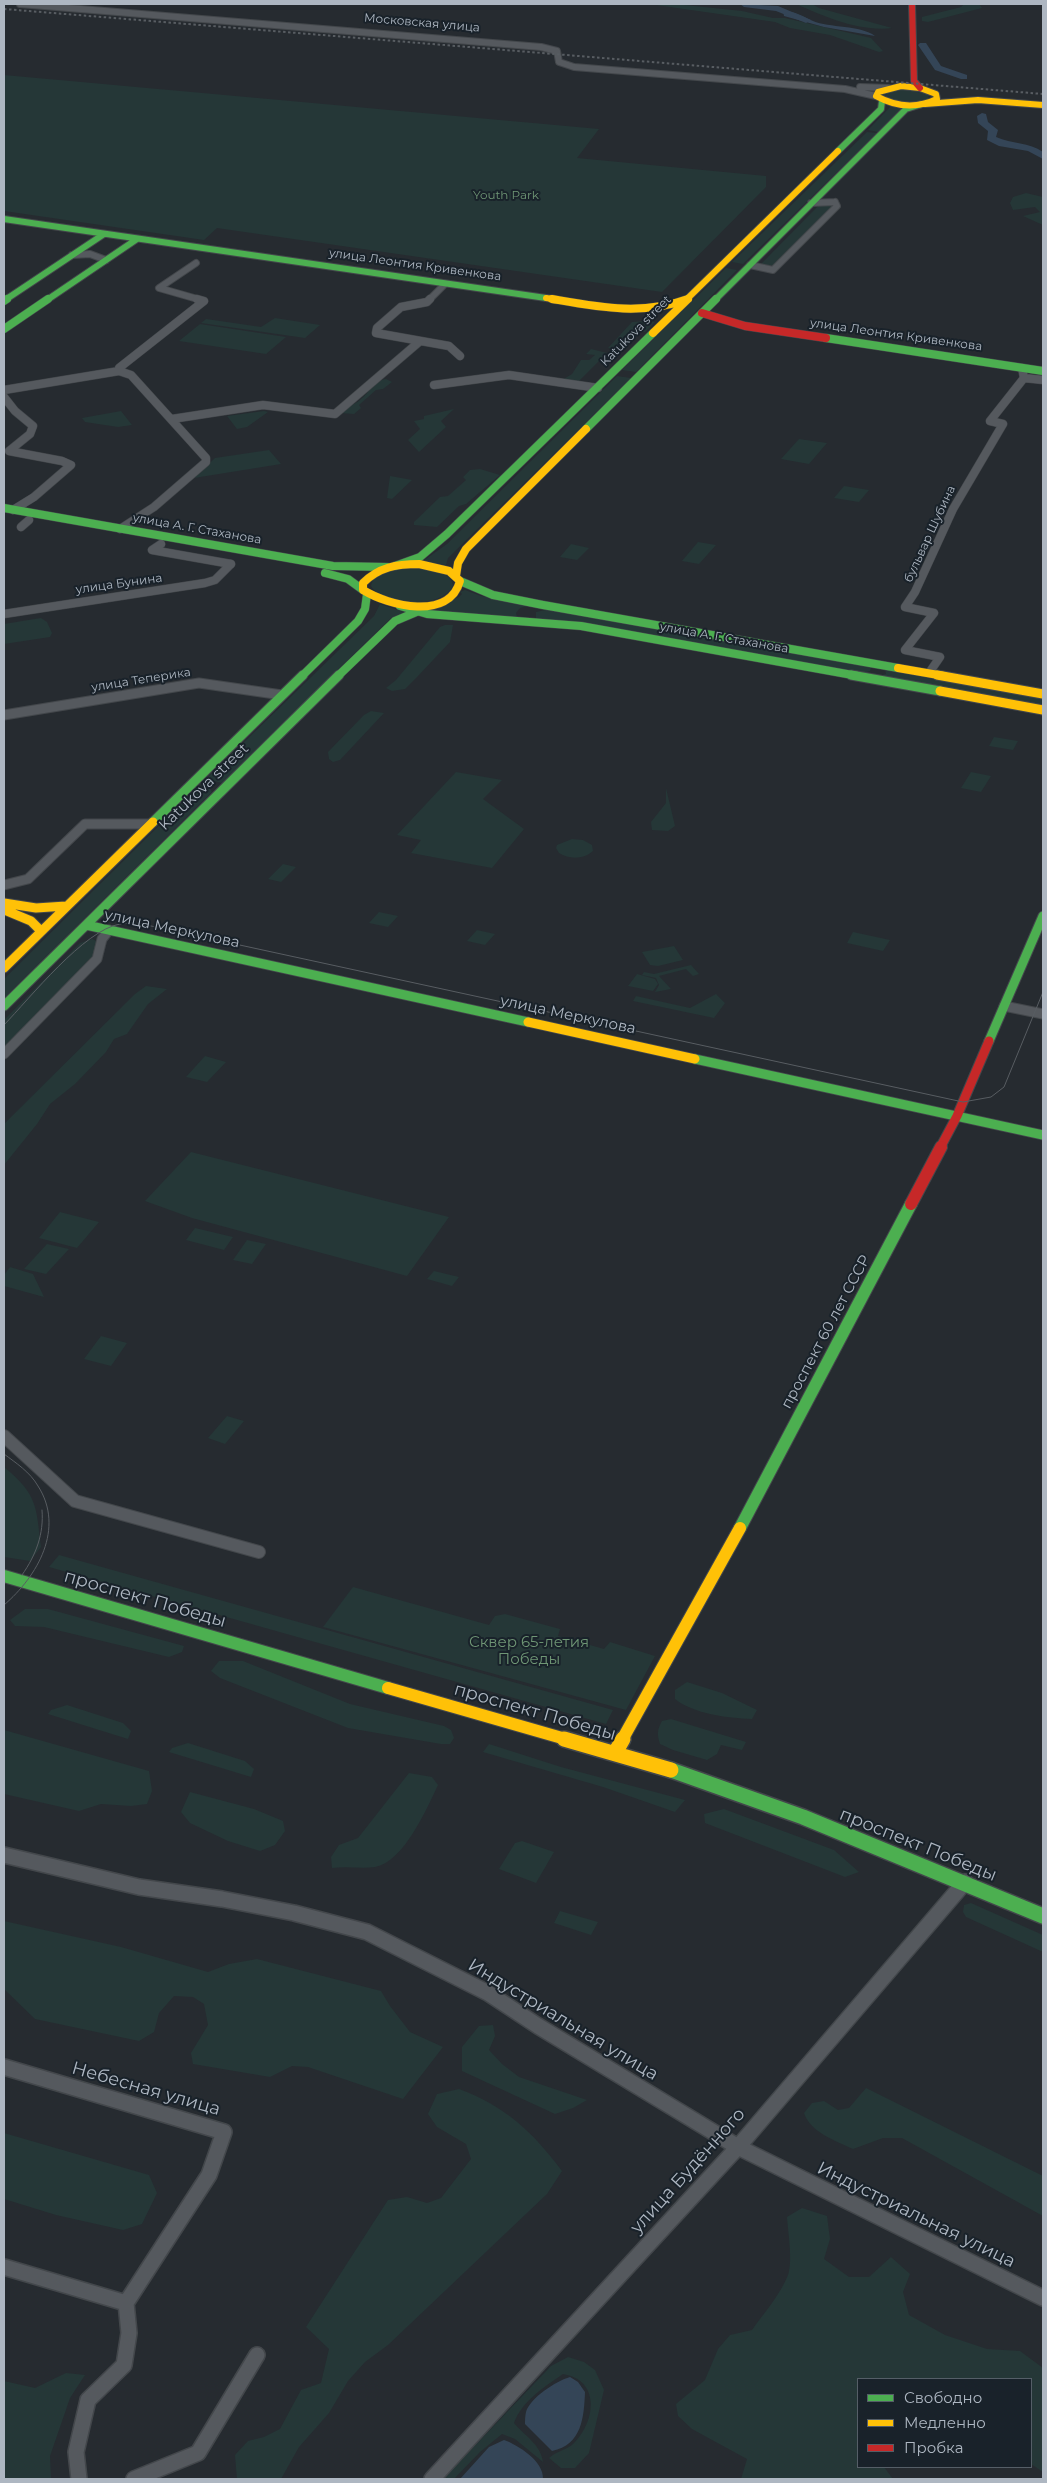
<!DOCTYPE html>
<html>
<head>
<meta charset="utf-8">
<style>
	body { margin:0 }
	#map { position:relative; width:1047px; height:2483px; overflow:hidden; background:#262b30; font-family:Montserrat,sans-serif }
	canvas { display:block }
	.frame { position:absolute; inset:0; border:5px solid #aeb7c2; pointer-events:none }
	.legend { position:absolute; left:857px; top:2378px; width:175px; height:90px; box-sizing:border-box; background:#19222a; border:1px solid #555e67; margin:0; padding:6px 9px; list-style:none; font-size:15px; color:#aeb7c2 }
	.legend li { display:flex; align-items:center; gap:10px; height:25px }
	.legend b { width:25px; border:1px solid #555e67 }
</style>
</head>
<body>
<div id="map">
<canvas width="1047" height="2483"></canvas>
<div class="frame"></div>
<ul class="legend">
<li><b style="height:6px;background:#4caf50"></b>Свободно</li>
<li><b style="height:6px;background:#ffc107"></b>Медленно</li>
<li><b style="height:6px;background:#c62828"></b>Пробка</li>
</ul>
</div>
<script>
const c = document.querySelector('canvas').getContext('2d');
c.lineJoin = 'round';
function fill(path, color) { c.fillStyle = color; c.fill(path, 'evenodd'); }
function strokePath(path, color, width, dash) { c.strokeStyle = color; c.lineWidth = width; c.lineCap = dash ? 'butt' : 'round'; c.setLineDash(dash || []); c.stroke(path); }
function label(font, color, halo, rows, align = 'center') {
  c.font = font + ' Montserrat,sans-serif'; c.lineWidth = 4; c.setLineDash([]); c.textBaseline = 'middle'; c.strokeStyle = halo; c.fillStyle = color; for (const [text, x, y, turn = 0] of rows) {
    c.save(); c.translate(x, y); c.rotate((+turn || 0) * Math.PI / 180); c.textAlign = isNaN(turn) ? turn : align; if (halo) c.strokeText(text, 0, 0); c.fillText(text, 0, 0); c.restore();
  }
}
fill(new Path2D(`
	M649,4H675L742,11L773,18H785L871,38L883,51L879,52L830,35L790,28L775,22Z
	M796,4H812L819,8L892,28C860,32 825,17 796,4Z
	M964,4H979L982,8L928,22L922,21V17L961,7Z
	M4,75L599,129L577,158L766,176V187L662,292L217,228L204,240L4,211Z
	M903,89L928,94L929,99C915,108 898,103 883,97L884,92Z
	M891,106L904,107L878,132L868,130Z
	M867,132L877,133L743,264L732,262Z
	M1026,193L1043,197V225L1023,216L1040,212L1035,207L1013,210L1010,203L1013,197Z
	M821,203L835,205L774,266L761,264Z
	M726,268L737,270L636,372L622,370Z
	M275,318L320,325L305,338L201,323L206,319L261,327Z
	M647,321L655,322L645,332H640L621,350L608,348L632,322Z
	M200,324L286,337L266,354L179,341Z
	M591,349L607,353L579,381L562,380L572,374L581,360H589L595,355L586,354Z
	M617,376L631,378L448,558L446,565L423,561L447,544Z
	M386,379L392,382L383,389L376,390L359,405L361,408L354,414L340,413C346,407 354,405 360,400C369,393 375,380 386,379Z
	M454,409L441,421L446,427L419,452L408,440L420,429L414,421L424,419V416Z
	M121,411L132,425L118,427L85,422L82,418Z
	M264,411L268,412L247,427L237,429L227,416Z
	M799,439L827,443L809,464L781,459Z
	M269,450L281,464L194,478L215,458Z
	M480,469L500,475L466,504L459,506L437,527L414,525V522L440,497L448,496L466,480L463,477L470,470Z
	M390,476L412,480L392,499L387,498Z
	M844,486L869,490L859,502L834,498Z
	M698,542L716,545L699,564L682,561Z
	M571,544L589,548L577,560L560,557Z
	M414,567C427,568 450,570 453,585C444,609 383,607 371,586C374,569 400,568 414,567Z
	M465,590L481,596L531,605L520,608L516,613L517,617L422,611L459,597L462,594L460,592Z
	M380,604L404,612L390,619L222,783L206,779L374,616Z
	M550,609L867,665L871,668L870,671L863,673L590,625L536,619V612Z
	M41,618L47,622L52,633L50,637L4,644V624Z
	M445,625H453L450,642L418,676L405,689L392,691L386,688L396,680L440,627Z
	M885,669L1043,697V705L879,676L886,674Z
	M371,711L384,713L340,760L333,762L329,759L328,752L364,715Z
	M994,737L1018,741L1013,750L989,746Z
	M456,772L502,780L483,799L524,829L492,868L411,853L421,840L397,835Z
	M971,772L991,776L981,792L961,788Z
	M197,788L210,789L212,792L4,998V979Z
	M666,788L675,826L668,831L652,830L651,822L666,803Z
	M572,839L583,840L592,845L593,851C583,860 569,859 559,853L556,848L557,845Z
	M283,864L296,867L281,882L268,879Z
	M379,912L398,916L388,927L369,923Z
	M477,930L495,934L485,945L467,941Z
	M853,932L890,940L883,951L847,943Z
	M92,939L99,942L90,962L4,1048V1020L80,943Z
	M674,946L683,960L658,966L650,965L642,952Z
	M691,965L699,974L693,976L686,969L659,976L671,989L655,992L659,985L656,978L642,975L644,972L654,974Z
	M637,974L655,979L658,984L653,991L628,986Z
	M146,986L167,989L148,1004L127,1034L114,1039L106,1052L75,1084L50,1104L37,1124L4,1165V1124L135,994Z
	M716,994L725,1003L714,1018L633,1001L636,996L690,1008Z
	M205,1056L226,1062L207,1082L186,1077Z
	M191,1152L449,1217L407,1276L192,1218L145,1201Z
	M60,1212L99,1222L77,1248L39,1238Z
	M195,1228L233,1237L224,1250L186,1240Z
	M247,1240L266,1244L252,1264L233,1260Z
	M47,1244L69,1249L46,1274L24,1269Z
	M10,1267L33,1274L44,1297L4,1286V1275Z
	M434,1271L459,1277L452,1286L427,1279Z
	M101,1336L127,1343L111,1366L84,1359Z
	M227,1416L244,1421L225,1444L208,1438Z
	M4,1467C38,1495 36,1506 41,1547L30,1561L4,1557Z
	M59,1555L613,1710L606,1724L49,1567Z
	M353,1587L489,1625L495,1616L505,1614L560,1629L558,1636L604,1649L610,1642L655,1656L626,1710L323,1627Z
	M25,1609H48L184,1646L182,1652L169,1657L44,1627L15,1626L10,1620Z
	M219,1661H243L350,1704L444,1726L451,1730L454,1738L450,1744H441L348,1728L220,1678L211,1671Z
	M687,1682L722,1693L757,1710L752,1719C727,1718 694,1714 675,1699V1690Z
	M67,1705L123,1723L131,1731L128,1739L48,1714L51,1710Z
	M671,1719L746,1742L742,1750L721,1745L717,1754L707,1760L673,1750L660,1744C657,1734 657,1730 662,1721Z
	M4,1730L149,1771L152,1791L147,1804L131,1806L101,1804L79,1811L4,1794Z
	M188,1743L245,1761L254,1769L251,1777L169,1752L172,1748Z
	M489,1744L561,1767L685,1800L675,1812L603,1787L483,1752Z
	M409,1773L432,1777L438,1785C427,1808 404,1862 375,1867C362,1869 347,1866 332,1868L331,1857L339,1845L358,1838Z
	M190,1792L254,1809L283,1821L285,1831L275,1845L260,1851L228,1841L190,1823L181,1812Z
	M724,1809L834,1850L859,1872L845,1877L705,1823L704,1814Z
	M522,1841L554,1852L536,1883L499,1869L515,1843Z
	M971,1903L1043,1935V1952L966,1917L963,1912L964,1905Z
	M560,1911L598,1922L591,1935L554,1923Z
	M4,1921L121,1947L208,1972L229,1964L257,1959L381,1991L390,2006L410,2032L443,2047L403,2099L308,2067L292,2066L270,2077L193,2064L191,2053L208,2025L204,2004L193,1997L174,1996L159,2013L154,2032L139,2041L35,2019L4,1989Z
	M493,2025L495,2036L489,2050L502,2064L519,2077L587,2100L573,2108L555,2114L462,2071V2047L479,2026Z
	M866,2088L1043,2176V2216L902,2138H883L853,2149C836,2141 810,2132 804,2113L812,2103L824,2101L838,2110L849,2108Z
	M459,2089C505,2106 533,2132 562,2171L547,2194L388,2345L365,2362L348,2381L329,2413L299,2447L281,2479H237L235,2455L248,2441L264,2437L280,2429L301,2390L321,2383L329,2349L306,2327L388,2200L407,2197L427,2203L441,2198L471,2159L466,2144L437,2127L428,2114L437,2094Z
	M4,2133L149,2175L157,2193L142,2224L123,2230L56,2215L4,2199Z
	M802,2208L827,2216L830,2239L824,2259L849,2277H869L891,2257L910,2274L903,2292L909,2315L945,2335L987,2349L1020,2351L1043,2368V2472L1031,2464V2379H858V2467H884L893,2479H741L747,2459L692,2429L678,2416L676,2404L705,2380L718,2349L730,2335L752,2330C764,2313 780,2295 788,2275C793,2261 788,2232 787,2217Z
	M568,2357L584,2362L595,2370L604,2390L589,2453L575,2468H561L549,2458C556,2451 568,2450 575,2442C596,2420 600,2380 563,2374C544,2387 522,2401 514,2423C525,2436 541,2445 543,2462L515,2439L502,2434L480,2452L454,2479H443L551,2366Z
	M66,2373L85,2375L70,2398L50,2456L51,2479H4V2381L35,2388Z`), '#253737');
fill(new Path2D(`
	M783,11C795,11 804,17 813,21C829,28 861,25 875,36L824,27L784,16Z
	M570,2377L578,2382L585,2392C584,2417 582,2445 552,2451L525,2424C525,2421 525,2416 526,2412C530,2398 556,2381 570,2377Z
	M504,2440C518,2445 544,2461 543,2479H460L489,2447Z`), '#344557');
fill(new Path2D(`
	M740,4L778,6L811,20L806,23L776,11L744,7Z
	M920,43H926L941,66L967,75V79H961L935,70L918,45Z
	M982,113L986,114L988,122L998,130L996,137C1012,144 1029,142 1043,152V159L1028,151L999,146L987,140L988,131L978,123L977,116Z`), '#344557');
const streetFar4 = new Path2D(`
	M20,4L541,47L557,51L559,62L574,67L845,89L876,96
	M860,87L888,88
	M811,203L835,202
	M72,255L90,254L106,260
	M196,263L159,288L201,300
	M750,265L773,270L837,206L835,202
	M429,300L445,284`);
const streetFar3 = new Path2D(`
	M430,299L427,302L401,307L377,328L376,333L449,346L460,356
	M1024,378L1043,380
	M434,385L509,375L598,388
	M4,390L119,371
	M4,397L15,411L33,426L30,434L9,451L62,461L71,465L34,497L13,510
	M172,419L263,405L335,414L419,342
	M21,527L29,520
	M120,529L154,507L206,462V458L131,375L119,371V368L204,301L197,299
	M161,544L152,550L231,564
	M4,614L205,583L215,580L231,564
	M929,673L940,657L905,650L934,613L905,607L915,592L953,509L1003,424L990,421L1024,378L1022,368`);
const streetFar2 = new Path2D(`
	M4,715L199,683L282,695
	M4,885L28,879L85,824H149
	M1004,1006L1043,1014
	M4,1054L97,959L102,939L109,930`);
const streetFar1 = new Path2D(`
	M4,1436L75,1501L259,1552`);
const street = new Path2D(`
	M4,1855L139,1887L222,1899L294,1913L367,1932L488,1993L538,2026L738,2147L1043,2298
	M4,2067L224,2132L209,2175L126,2303L4,2267
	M79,2479L76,2452L88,2400L124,2365L129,2333L126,2303
	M134,2479L198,2453L257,2355
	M432,2479L738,2147L965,1882`);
const fastFar4 = new Path2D(`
	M838,151L881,109L882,101
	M4,219L546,298
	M5,300L104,234
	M47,300L137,239
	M715,300L906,109L922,104`);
const fastFar3 = new Path2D(`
	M4,301L7,299
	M4,329L48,299
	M826,338L1043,371
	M586,429L716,299
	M4,508L333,566L387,567
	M395,566L420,557L447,534L653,333
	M325,573L348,579L363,590
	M460,581L493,595L543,605L898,668
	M400,606L427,614L581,626L858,676
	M302,676L358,621L365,609L367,594
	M338,676L395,621L421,610`);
const fastFar2 = new Path2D(`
	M851,675L940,691
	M153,822L303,675
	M86,925L528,1022
	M4,1006L339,675
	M989,1041L1043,916
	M695,1059L1043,1135`);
const fastFar1 = new Path2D(`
	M740,1528L911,1204
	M4,1576L388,1688`);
const fast = new Path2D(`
	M671,1770L803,1817L1043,1916`);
const slowFar4 = new Path2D(`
	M901,86L920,88L936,94L937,99C916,109 896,107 876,96L878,92Z
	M925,104L978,100L1043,105
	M546,298L559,300
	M685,300L688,299
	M686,300L838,151`);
const slowFar3 = new Path2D(`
	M552,299C598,307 642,316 688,299
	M653,333L688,299
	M419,564L449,571L460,581C449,621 389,606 363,590V583C379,567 397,564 419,564Z
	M456,576L458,563L466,549L586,429
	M898,668L944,676`);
const slowFar2 = new Path2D(`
	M937,675L1043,694
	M940,691L1043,710
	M4,903L36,908L66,906
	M7,911L31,921L41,931
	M4,968L153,822
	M528,1022L695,1059`);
const slowFar1 = new Path2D(`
	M388,1688L569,1740
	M622,1740L740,1528`);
const slow = new Path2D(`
	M564,1739L671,1770
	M615,1753L623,1739`);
const jamFar3 = new Path2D(`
	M912,4L914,81L920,88`);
const jamFar2 = new Path2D(`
	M702,313L745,326L826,338`);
const jamFar1 = new Path2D(`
	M940,1148L957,1116L989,1041`);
const jam = new Path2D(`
	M911,1204L941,1147`);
strokePath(streetFar4, '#43474b', 8);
strokePath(streetFar3, '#43474b', 9);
strokePath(streetFar2, '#43474b', 11);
strokePath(streetFar1, '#43474b', 14);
strokePath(street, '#43474b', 18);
strokePath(fastFar4, '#43474b', 8);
strokePath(fastFar3, '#43474b', 9);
strokePath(fastFar2, '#43474b', 11);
strokePath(fastFar1, '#43474b', 14);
strokePath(fast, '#43474b', 18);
strokePath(slowFar4, '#43474b', 8);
strokePath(slowFar3, '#43474b', 9);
strokePath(slowFar2, '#43474b', 11);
strokePath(slowFar1, '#43474b', 14);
strokePath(slow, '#43474b', 18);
strokePath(jamFar3, '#43474b', 8);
strokePath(jamFar2, '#43474b', 9);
strokePath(jamFar1, '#43474b', 11);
strokePath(jam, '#43474b', 14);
strokePath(streetFar4, '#55595e', 6);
strokePath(streetFar3, '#55595e', 8);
strokePath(streetFar2, '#55595e', 9);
strokePath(streetFar1, '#55595e', 12);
strokePath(street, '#55595e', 15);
strokePath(fastFar4, '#4caf50', 6);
strokePath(fastFar3, '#4caf50', 8);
strokePath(fastFar2, '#4caf50', 9);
strokePath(fastFar1, '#4caf50', 12);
strokePath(fast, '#4caf50', 15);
strokePath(slowFar4, '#ffc107', 6);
strokePath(slowFar3, '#ffc107', 8);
strokePath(slowFar2, '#ffc107', 9);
strokePath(slowFar1, '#ffc107', 12);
strokePath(slow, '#ffc107', 15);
strokePath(jamFar3, '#c62828', 6);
strokePath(jamFar2, '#c62828', 8);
strokePath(jamFar1, '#c62828', 9);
strokePath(jam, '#c62828', 12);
strokePath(new Path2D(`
	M4,1025C30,998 84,930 120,924C135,922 151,926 166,929L963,1102L991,1097L1004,1087L1043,992
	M4,1454C16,1463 30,1472 38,1486C65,1528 38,1576 4,1605
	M22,1575C36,1555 44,1534 42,1510`), '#585d62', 1);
strokePath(new Path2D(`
	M4,9L1043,94`), '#585d62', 2, [2.5, 2.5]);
label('12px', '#aeb7c2', '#19222a', [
	["Московская улица",422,23,5],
	["улица Леонтия Кривенкова",415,265,8],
	["Katukova street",636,331,-45],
	["улица Леонтия Кривенкова",896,335,8],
	["улица А. Г. Стаханова",197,529,10],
	["бульвар Шубина",930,534,-65],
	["улица Бунина",119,584,-8],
	["улица А. Г. Стаханова",724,638,10],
	["улица Теперика",141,680,-9]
]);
label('12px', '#6f9675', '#19222a', [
	["Youth Park",506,195]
]);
label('15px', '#aeb7c2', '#19222a', [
	["Katukova street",204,787,-44],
	["улица Меркулова",172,929,12],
	["улица Меркулова",568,1015,12],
	["проспект 60 лет СССР",826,1332,-62]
]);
label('15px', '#6f9675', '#19222a', [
	["Сквер 65-летия",529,1643],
	["Победы",529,1660]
]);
label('18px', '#aeb7c2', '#19222a', [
	["проспект Победы",145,1599,16],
	["проспект Победы",535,1712,16],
	["проспект Победы",918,1845,22],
	["Индустриальная улица",563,2020,31],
	["Небесная улица",146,2089,16],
	["улица Будённого",688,2171,-48],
	["Индустриальная улица",916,2215,26]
]);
</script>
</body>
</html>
